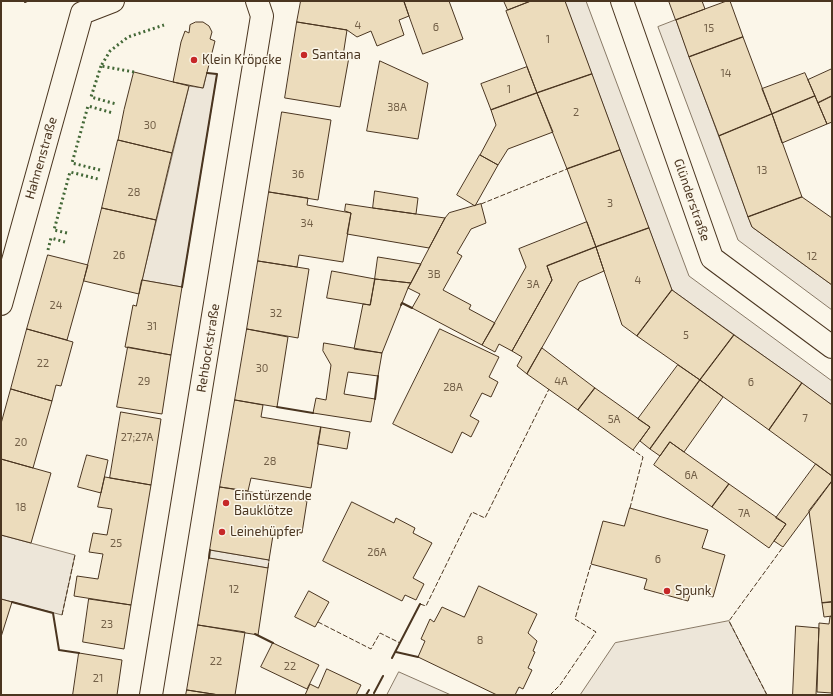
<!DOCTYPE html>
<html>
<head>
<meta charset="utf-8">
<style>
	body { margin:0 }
	#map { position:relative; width:833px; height:696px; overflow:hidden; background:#fbf6e9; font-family:"Exo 2",sans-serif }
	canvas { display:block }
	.frame { position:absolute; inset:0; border:2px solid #4a3520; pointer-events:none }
</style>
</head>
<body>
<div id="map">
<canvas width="833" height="696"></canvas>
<div class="frame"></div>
</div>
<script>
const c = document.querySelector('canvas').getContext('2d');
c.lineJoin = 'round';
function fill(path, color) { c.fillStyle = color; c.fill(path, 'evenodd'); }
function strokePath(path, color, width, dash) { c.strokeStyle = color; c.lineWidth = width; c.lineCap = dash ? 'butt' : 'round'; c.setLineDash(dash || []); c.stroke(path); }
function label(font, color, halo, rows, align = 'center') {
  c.font = font + ' "Exo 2",sans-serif'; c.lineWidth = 3; c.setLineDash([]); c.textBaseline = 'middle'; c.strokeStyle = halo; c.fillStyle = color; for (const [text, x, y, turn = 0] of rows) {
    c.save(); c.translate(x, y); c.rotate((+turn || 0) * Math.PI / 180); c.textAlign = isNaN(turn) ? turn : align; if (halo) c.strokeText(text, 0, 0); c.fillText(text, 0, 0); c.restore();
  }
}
const green = new Path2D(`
	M565,1H586L689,276L832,381V405L672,290Z
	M676,20L752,227L832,285V310L738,240L658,27Z
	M207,73L217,74L182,287L142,280L189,86L203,88Z
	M1,535L75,555L62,615L1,599Z
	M210,550L269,560L268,568L209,558Z
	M729,621L767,695H580L615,643Z
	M399,672L451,695H387Z`);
fill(green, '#ede6d9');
strokePath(green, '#887966', 1);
const building = new Path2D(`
	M301,1H404L409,16L399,20L404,35L377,46L371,31L357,37L347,30L297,22Z
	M404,1H449L463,39L423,54Z
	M504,1H531L508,10Z
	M531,1H565L592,74L537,93L506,11Z
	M669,1H702L705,9L676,20Z
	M727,1H730L743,37L689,57L676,20Z
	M196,22H203L209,26L212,32L210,39L215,41L203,88L173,82L181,42L185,31L189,33L190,25Z
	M297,22L347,30L343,56L349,57L340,107L285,98Z
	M743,37L772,114L719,136L689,57Z
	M380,61L428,83L418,139L367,131Z
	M527,67L537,93L491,110L481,84Z
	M832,69V96L818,103L808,80Z
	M134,72L189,86L172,153L118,140L124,110Z
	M805,73L815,96L772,114L762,89Z
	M592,74L620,150L567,169L537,93Z
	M537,93L553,132L508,149L498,165L480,155L496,125L491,110Z
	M815,96L827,124L782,143L772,114Z
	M832,96V122L827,124L818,103Z
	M282,112L331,120L318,200L269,192Z
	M772,114L802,197L748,217L719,136Z
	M118,140L172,153L156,220L102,208Z
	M620,150L649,228L596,247L567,169Z
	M480,155L498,165L475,206L457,195Z
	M375,191L418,198L416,214L373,208Z
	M269,192L308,198L307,205L351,213L343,262L299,255L297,267L258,261Z
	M802,197L832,218V285L752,227L748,217Z
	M346,204L373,208L445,218L429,248L347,234L351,213L345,211Z
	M481,204L486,223L471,229L457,253L462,256L443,290L471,305L469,309L495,323L482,345L412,308L420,294L408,288L445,218L449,213Z
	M102,208L156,220L139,294L84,281Z
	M587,222L596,247L547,266L552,280L512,351L499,344L495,352L482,345L526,267L519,249Z
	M649,228L672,290L637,336L622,325L596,247Z
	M596,247L604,271L579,282L527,374L517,366L522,357L512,351L552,280L547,266Z
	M48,255L88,265L67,340L27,329Z
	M378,257L421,264L411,283L375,279Z
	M258,261L309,269L298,338L247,329Z
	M332,271L375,279L370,305L327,298Z
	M375,279L411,283L408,288L382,353L354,349L363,304L370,305Z
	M142,280L182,287L171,355L125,347L133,305L136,306Z
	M672,290L734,335L700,380L637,336Z
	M27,329L73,342L61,386L56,385L52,401L11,389Z
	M247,329L288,337L277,407L235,400Z
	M440,329L499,357L489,377L498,382L491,397L482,393L470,416L479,421L471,437L462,432L452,453L393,424Z
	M734,335L802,383L769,430L700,380Z
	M324,343L382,353L378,376L348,372L344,394L375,399L371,422L313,413L316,398L326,400L331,365L323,351Z
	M128,347L171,355L162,414L117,407Z
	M542,348L595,388L578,410L527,374Z
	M678,365L700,380L650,449L640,441L650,427L638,419Z
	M700,380L723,397L684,452L670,442L660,456L650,449Z
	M802,383L832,405V476L769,430Z
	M595,388L650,427L633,450L578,410Z
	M11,389L52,401L33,468L1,459V424Z
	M235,400L263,405L261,417L321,427L311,488L251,478L248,491L220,487Z
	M121,412L161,419L151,485L110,478Z
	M321,427L350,432L347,449L318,444Z
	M670,442L729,484L712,507L654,465Z
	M87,455L108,460L101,493L78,487Z
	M1,459L51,473L31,543L1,535Z
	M816,464L832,476V481L783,547L774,541L786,524L776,518Z
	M105,477L151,485L131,605L74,596L77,576L98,579L103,554L89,552L93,533L107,535L112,509L98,507Z
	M832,481V602L822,603L809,511Z
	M729,484L786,524L769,548L712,507Z
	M220,487L307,501L302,533L274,529L269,560L210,550Z
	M352,502L394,523L396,518L415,528L413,533L432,543L413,578L424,584L416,600L405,595L402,601L323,561Z
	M630,508L708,530L702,548L725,555L713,597L691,591L688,601L644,589L647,579L591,564L603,521L624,526Z
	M209,558L268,568L258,635L198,625Z
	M479,586L537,614L528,633L537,641L533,651L535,652L528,668L532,670L523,689L519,687L515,695H497L418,657L425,641L421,639L430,619L434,622L442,607L464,617Z
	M309,591L329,602L315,627L295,617Z
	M1,599L12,602L1,637Z
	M89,599L131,605L124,649L83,642Z
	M832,602V616L824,617L822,603Z
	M832,616V693L817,692L819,623L829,624L830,617Z
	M198,625L245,632L235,695H219L187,690Z
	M796,626L819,628L816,695H793Z
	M273,643L319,665L307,689L261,667Z
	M79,653L122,660L117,695H73Z
	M327,669L361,685L356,695H305L310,684L318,688Z
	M187,690L219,695H186Z`);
fill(building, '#ecdcbc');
strokePath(building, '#4a3520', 1);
const minor = new Path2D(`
	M622,1L712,258L832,347
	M1,304L82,13L113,1
	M151,695L262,16L257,1`);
strokePath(minor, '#4a3520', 24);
strokePath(minor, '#fbf6e9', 22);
strokePath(new Path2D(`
	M101,66L91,97L116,104
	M134,72L101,66L110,51L128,37L164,25
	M100,170L72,163L88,106L113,113
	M67,233L54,230L70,172L98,179
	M48,250L51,238L65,242`), '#436837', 3, [2, 3]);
strokePath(new Path2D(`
	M481,204L567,169
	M630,508L643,457L633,450
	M268,568L269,560
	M420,604L426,606L472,512L485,518L549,389
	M62,615L75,555
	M318,622L371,649L380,633L400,643
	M550,695L560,685L596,632L575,619L591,564
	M767,695L729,621L783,547`), '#4a3520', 1, [5, 2]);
strokePath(new Path2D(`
	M25,2L27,1
	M182,287L217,74L207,73
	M401,305L402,303L412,308
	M375,399L378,376
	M277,407L313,413
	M209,558L210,550
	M12,602L53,613L59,650L79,653
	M255,634L273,643
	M396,652L418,657
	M392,658L420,604
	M374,693L383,676
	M366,695L369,690`), '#4a3520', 2);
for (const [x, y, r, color] of [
	[304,55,4,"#c62828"],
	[194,60,4,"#c62828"],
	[226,503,4,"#c62828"],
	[222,532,4,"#c62828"],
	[667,591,4,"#c62828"]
]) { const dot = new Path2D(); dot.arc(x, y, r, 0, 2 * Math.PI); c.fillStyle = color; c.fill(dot); strokePath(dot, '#fbf6e9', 1.5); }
label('11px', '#725f47', null, [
	["4",358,25],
	["6",436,27],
	["15",709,28],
	["1",548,39],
	["14",726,73],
	["1",509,89],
	["38A",397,107],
	["2",576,112],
	["30",150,125],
	["13",762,170],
	["36",298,174],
	["28",134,192],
	["3",610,203],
	["34",307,223],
	["26",119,255],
	["12",812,256],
	["3B",434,274],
	["4",638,280],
	["3A",533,284],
	["24",56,305],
	["32",276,313],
	["31",152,326],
	["5",686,335],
	["22",43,363],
	["30",262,368],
	["29",144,381],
	["4A",561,381],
	["6",751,382],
	["28A",453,387],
	["7",805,418],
	["5A",614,419],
	["27;27A",137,437],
	["20",21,442],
	["28",270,461],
	["6A",691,475],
	["18",21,507],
	["7A",744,513],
	["25",116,543],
	["26A",377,552],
	["6",658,559],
	["12",234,589],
	["23",107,624],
	["8",480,640],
	["22",216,661],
	["22",290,666],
	["21",98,678]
]);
label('13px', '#4a3520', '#fbf6e9', [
	["Santana",312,55],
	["Klein Kröpcke",202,60],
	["Einstürzende",234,496],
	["Bauklötze",234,511],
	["Leinehüpfer",230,532],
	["Spunk",675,591]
], 'left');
label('13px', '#4a3520', '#fbf6e9', [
	["Hahnenstraße",41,158,-74],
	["Glünderstraße",692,200,71],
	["Rehbockstraße",208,348,-81]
]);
</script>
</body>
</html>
